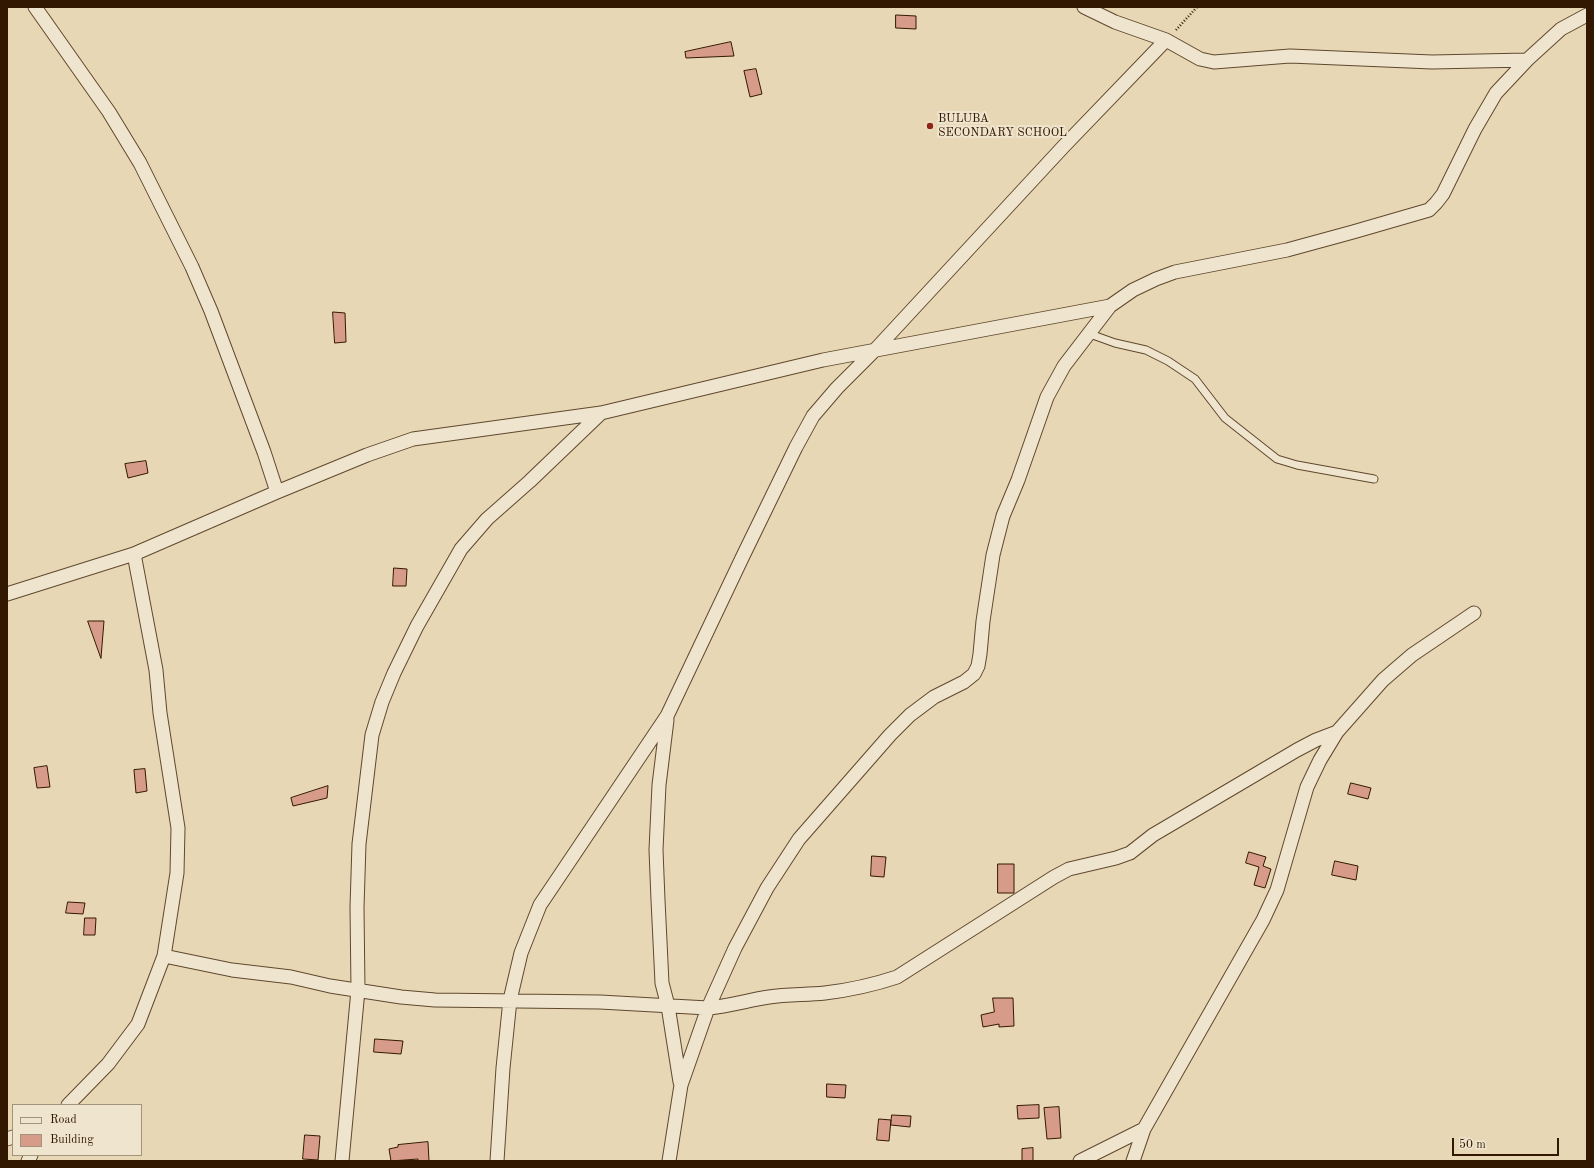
<!DOCTYPE html>
<html>
<head>
<meta charset="utf-8">
<style>
	body { margin:0 }
	#map { position:relative; width:1594px; height:1168px; overflow:hidden; background:#e7d7b4; font-family:"Old Standard TT",serif }
	canvas { display:block }
	.frame { position:absolute; inset:0; border:8px solid #331801; pointer-events:none }
	.legend { position:absolute; left:12px; top:1104px; width:130px; height:52px; box-sizing:border-box; background:#efe5ce; border:1px solid #a4937c; margin:0; padding:5px 7px; list-style:none; font-size:12px; color:#331801 }
	.legend li { display:flex; align-items:center; gap:8px; height:20px }
	.legend b { width:20px; border:1px solid #a4937c }
	.scale { position:absolute; left:1452px; top:1138px; width:107px; height:18px; box-sizing:border-box; border:2px solid #331801; border-top:0; padding-left:5px; font-size:12px; line-height:14px; white-space:nowrap; color:#331801; -webkit-text-stroke:3px #efe5ce; paint-order:stroke }
</style>
</head>
<body>
<div id="map">
<canvas width="1594" height="1168"></canvas>
<div class="frame"></div>
<ul class="legend">
<li><b style="height:5px;background:#efe5ce"></b>Road</li>
<li><b style="height:11px;background:#d69c89"></b>Building</li>
</ul>
<div class="scale">50 m</div>
</div>
<script>
const c = document.querySelector('canvas').getContext('2d');
c.lineJoin = 'round';
function fill(path, color) { c.fillStyle = color; c.fill(path, 'evenodd'); }
function strokePath(path, color, width, dash) { c.strokeStyle = color; c.lineWidth = width; c.lineCap = dash ? 'butt' : 'round'; c.setLineDash(dash || []); c.stroke(path); }
function label(font, color, halo, rows, align = 'center') {
  c.font = font + ' "Old Standard TT",serif'; c.lineWidth = 4; c.setLineDash([]); c.textBaseline = 'middle'; c.strokeStyle = halo; c.fillStyle = color; for (const [text, x, y, turn = 0] of rows) {
    c.save(); c.translate(x, y); c.rotate((+turn || 0) * Math.PI / 180); c.textAlign = isNaN(turn) ? turn : align; if (halo) c.strokeText(text, 0, 0); c.fillText(text, 0, 0); c.restore();
  }
}
const building = new Path2D(`
	M896,15L916,16V29L896,28Z
	M731,42L734,56L686,58L685,52Z
	M756,69L762,94L750,97L744,71Z
	M333,312L345,313L346,342L335,343Z
	M146,461L148,473L128,478L125,464Z
	M394,568L407,569L406,586H393Z
	M88,621H104L101,658Z
	M47,766L50,787L37,788L34,768Z
	M145,769L147,791L136,793L134,770Z
	M1351,783L1371,788L1368,799L1348,794Z
	M328,786L327,798L293,806L291,798Z
	M1249,852L1266,857L1263,866L1271,869L1265,888L1254,885L1259,867L1246,863Z
	M872,856L886,857L884,877L871,876Z
	M1335,861L1358,866L1356,880L1332,875Z
	M998,864H1014V893H998Z
	M68,902L85,903L83,914L66,913Z
	M85,918H96L95,935H84Z
	M993,998H1013L1014,1026L999,1027V1024L983,1027L981,1015L994,1012Z
	M375,1039L403,1041L401,1054L374,1052Z
	M827,1084L846,1085L845,1098L827,1097Z
	M1039,1105V1118L1018,1119L1017,1106Z
	M1059,1107L1061,1138L1047,1139L1044,1108Z
	M892,1115L911,1116L910,1127L891,1125Z
	M879,1119L891,1120L889,1141L877,1140Z
	M305,1135L320,1136L318,1160L303,1159Z
	M428,1142L429,1161H418V1159L391,1161L389,1149L398,1147V1145Z
	M1033,1148V1161H1022V1149Z`);
fill(building, '#d69c89');
strokePath(building, '#331801', 1);
const lane = new Path2D(`
	M1090,334L1115,343L1146,350L1168,361L1195,379L1225,418L1277,459L1297,465L1374,479`);
const street = new Path2D(`
	M35,7L109,112L140,163L192,267L211,311L264,452L277,492
	M1084,7L1115,22L1166,40L1200,59L1214,62L1290,56L1432,62L1527,60
	M7,594L134,554L277,492L367,455L413,439L601,413L823,360L1110,306
	M667,720L659,785L656,850L658,900L662,983L668,1006L680,1082
	M164,956L232,970L291,977L330,986L401,997L435,1000L600,1002L708,1008C729,1006 749,1000 769,997C787,994 806,995 825,993C850,990 873,985 897,977L1054,877L1069,869L1116,858L1130,853L1153,835L1297,750L1316,740L1337,732
	M68,1105L108,1064L138,1024L164,956L177,873L178,828L160,713L156,670L134,554
	M7,1139L13,1137
	M28,1161L31,1155
	M342,1161L358,990L357,907L359,844L372,735L382,702L394,673L417,626L461,549L487,519L530,481L601,413
	M497,1161L503,1068L510,1000L521,953L540,905L667,716L742,558L796,447L813,416L837,388L875,350L1063,147L1166,40
	M669,1161L681,1085L708,1008L735,948L767,888L799,839L890,735L910,715L934,697L964,682L974,674L978,666L980,654L983,621L993,555L1003,516L1018,480L1047,397L1064,366L1110,306L1133,290L1156,279L1175,272L1287,250L1353,232L1429,210L1436,203L1443,194L1475,129L1496,93L1527,60L1561,29L1587,15
	M1080,1161L1144,1129
	M1133,1161L1144,1129L1263,920L1277,890L1307,787L1320,760L1337,732L1383,680L1412,655L1474,613`);
strokePath(lane, '#60482e', 9);
strokePath(street, '#60482e', 15);
strokePath(new Path2D(`
	M1176,30L1197,7`), '#331801', 2.5, [1, 2]);
strokePath(lane, '#efe5ce', 7);
strokePath(street, '#efe5ce', 13);
for (const [x, y, r, color] of [
	[930,126,4,"#8f2418"]
]) { const dot = new Path2D(); dot.arc(x, y, r, 0, 2 * Math.PI); c.fillStyle = color; c.fill(dot); strokePath(dot, '#efe5ce', 1.5); }
label('12px', '#331801', '#efe5ce', [
	["BULUBA",938,119],
	["SECONDARY SCHOOL",938,133]
], 'left');
</script>
</body>
</html>
